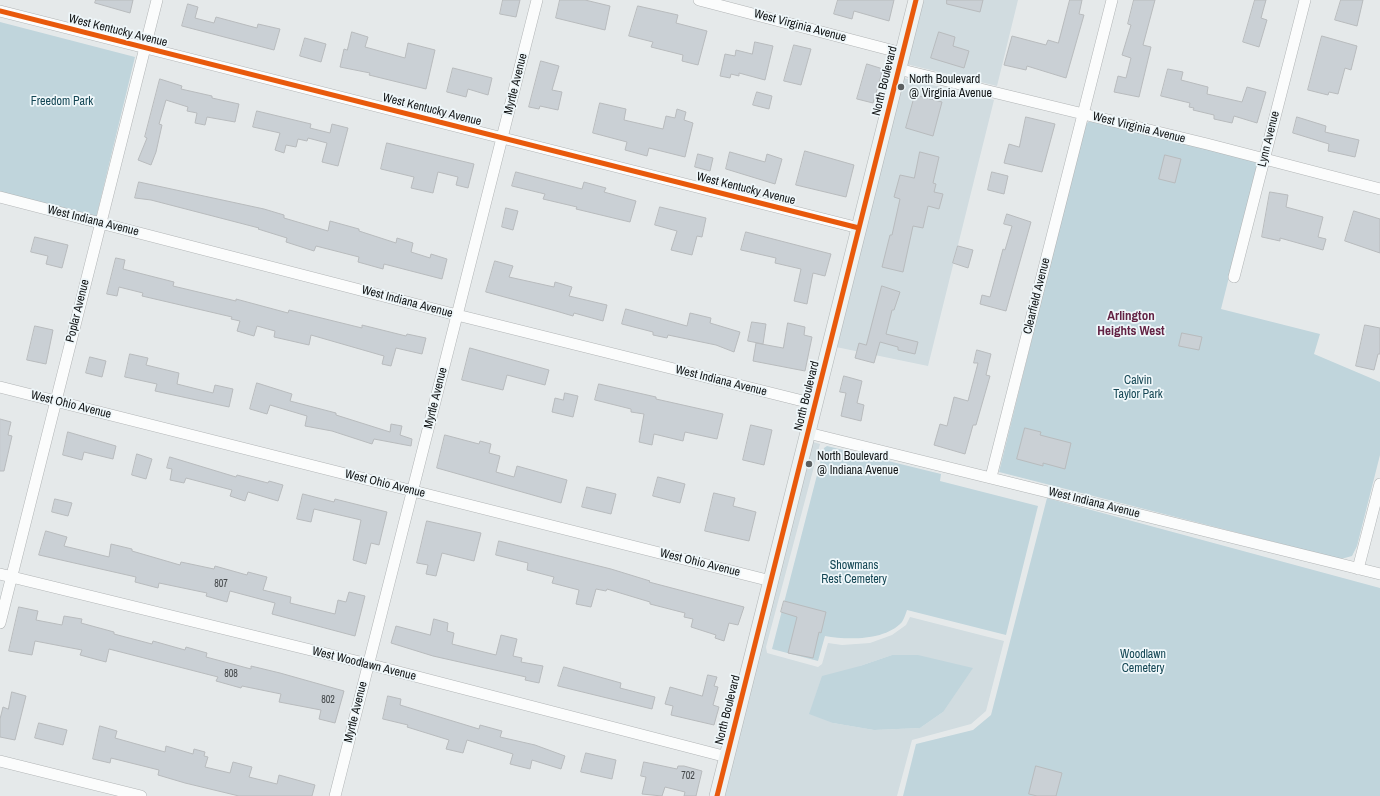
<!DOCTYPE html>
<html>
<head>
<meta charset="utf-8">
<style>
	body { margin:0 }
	canvas { display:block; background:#e5e9ea }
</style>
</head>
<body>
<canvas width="1380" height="796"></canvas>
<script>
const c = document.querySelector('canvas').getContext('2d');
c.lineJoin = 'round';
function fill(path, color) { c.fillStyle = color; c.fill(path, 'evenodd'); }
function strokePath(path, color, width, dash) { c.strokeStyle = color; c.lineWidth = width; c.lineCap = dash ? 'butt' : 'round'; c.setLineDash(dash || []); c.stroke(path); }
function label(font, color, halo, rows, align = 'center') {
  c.font = font + ' "Archivo Narrow",sans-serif'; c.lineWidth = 3.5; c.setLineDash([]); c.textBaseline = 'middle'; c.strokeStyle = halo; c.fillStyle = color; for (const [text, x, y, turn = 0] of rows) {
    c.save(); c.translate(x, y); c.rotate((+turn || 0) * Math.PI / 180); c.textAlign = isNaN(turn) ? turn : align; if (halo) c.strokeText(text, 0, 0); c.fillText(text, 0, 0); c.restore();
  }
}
fill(new Path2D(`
	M922,0H1018L997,86L906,64Z
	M903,78L994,100L928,366L836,347Z
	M813,442L820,444L766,647L767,653L818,667L822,664L828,643L842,645L870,643L892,635L906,625L910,617L1004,641L986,711L971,724L912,740L897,796H723ZM892,655L943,712L920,728L874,730L833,723L860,666Z`), '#d1dce0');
fill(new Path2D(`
	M0,22L135,57L96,218L0,193Z
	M1094,121L1258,162L1221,309L1320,334L1314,354L1380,382V455L1357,546L1352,556L1341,559L999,472L1084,128L1088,122Z
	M827,446L941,474L940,481L1038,506L1006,635L907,610C906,613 904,619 902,622C885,641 847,640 825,636L818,661L772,649L824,448Z
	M1047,498L1380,588V796H1351L1361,759L1351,796H903L916,744L973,730L991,715Z
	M892,655H918L973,668L943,712L920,728L874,730L833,723L809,714L822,676L860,666Z`), '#c0d5dc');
const building = new Path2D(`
	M96,0H133L130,13L95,3Z
	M503,0H520L516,17L500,14Z
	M560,0H585L610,6L605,30L556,18Z
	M838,0H894L889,21L854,11L852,19L834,14Z
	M947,0H983L980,12L947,4Z
	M1070,0H1082L1079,14L1084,15L1066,78L1027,66L1026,70L1004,65L1012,36L1046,45L1048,40L1058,43Z
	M1134,0H1155L1143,45L1151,47L1139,97L1114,92L1118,76L1126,78L1131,58L1122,55L1131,25L1128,24Z
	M1255,0H1266L1261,18L1267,20L1259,47L1243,42Z
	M1341,0H1363L1357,26L1335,20Z
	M188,4L198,7L195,18L214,23L216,17L257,28L258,24L280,29L274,50L182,26Z
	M638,6L678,15L676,23L707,31L698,65L682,61L683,55L651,47L653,42L629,36Z
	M352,32L368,37L365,47L405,58L408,43L435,50L426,89L369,75L370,73L340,67L344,49L347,50Z
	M939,32L955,37L953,46L969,51L964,68L931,58Z
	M1322,36L1357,46L1351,70L1345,68L1338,94L1329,92L1328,95L1308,90Z
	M305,38L326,44L321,62L300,56Z
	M755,42L773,46L765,80L739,73V76L731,74L730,78L720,76L725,54L735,56L736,50L752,54Z
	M794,45L811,49L801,85L784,81Z
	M541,61L559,66L552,90L562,92L558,110L540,106L539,109L529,107Z
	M867,64L883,69L873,103L857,99Z
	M453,68L492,78L488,95L468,89L466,97L447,92Z
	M1168,69L1183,72L1181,80L1208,87L1207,94L1242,102L1247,87L1266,92L1257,123L1234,116L1232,123L1214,119V115L1193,110L1194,108L1189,107L1190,103L1161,96Z
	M160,79L182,86L181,89L212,96V98L239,104L235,122L207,117L205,125L195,123L197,113L187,111L188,107L166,100L159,124L162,125L156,152L151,165L138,160L147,138L145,137Z
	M757,92L772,96L769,109L753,105Z
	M915,95L942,102L933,136L906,128Z
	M600,103L626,109L624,120L663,129L666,116L675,118L677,109L686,112L684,120L693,123L685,157L649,148L647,156L625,150L627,142L593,133Z
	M257,111L311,124L310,128L330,133L332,124L348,128L338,166L322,162L327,143L308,138L307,141L298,139L296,147L286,145L284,153L275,150L280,133L253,127Z
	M1026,117L1055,124L1042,172L1004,163L1009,144L1019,147Z
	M1297,117L1326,126L1325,132L1359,140L1355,157L1328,151L1329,144L1293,133Z
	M387,143L474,164L468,188L456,185L458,177L438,172L433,193L411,188L414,177L381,169Z
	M805,151L854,165L846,197L796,185Z
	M730,152L765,162L767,154L782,159L775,184L726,169Z
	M920,152L939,157L933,183L936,184L934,192L943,194L939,209L928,206L923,228L913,226L903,272L882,267L890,235H892L900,199L894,197L900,175L914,178Z
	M698,154L713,158L710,171L695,167Z
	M1165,155L1181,159L1175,183L1159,179Z
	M516,172L582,189L584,182L606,188L604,192L636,201L630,222L576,209L577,207L543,199L545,194L512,186Z
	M992,172L1008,176L1004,194L988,190Z
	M139,182L264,209L284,215V218L328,231L330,221L359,229V231L396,243L397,238L413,243L411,252L430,258L431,254L447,259L442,279L384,264L383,269L358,262L359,257L316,246L314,251L286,242L287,238L258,229L259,228L151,200L135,198Z
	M1270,192L1288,195L1286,207L1323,217L1318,237L1326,239L1323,250L1280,238V241L1262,237Z
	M660,207L706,218L702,237L697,236L692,255L671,250L677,231L655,225Z
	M506,208L518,211L513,230L502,227Z
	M1354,211L1380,219V253L1345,241Z
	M1007,214L1031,222L1006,311L980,304L982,295L990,297L1003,249L1005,250L1012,226L1004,224Z
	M746,232L831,254L825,276L813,273L807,304L794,301L801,269L775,263L776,258L741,250Z
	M35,237L68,245L62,268L46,264L48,256L31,252Z
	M958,246L973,250L968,268L953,263Z
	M116,258L125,260L123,269L174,282L173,286L236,301V299L288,313L289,310L362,328V325L406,336L407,334L426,338L422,354L396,348L391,366L382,364L384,356L311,335L309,345L274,337L275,331L257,326L254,336L237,331L240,321L231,319L232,317L142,296L143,293L119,287L117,296L107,294Z
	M495,261L513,266L509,277L554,287L555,282L572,287L569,296L607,305L603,321L574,313L573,316L556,311L486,292Z
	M882,286L900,292L894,310H892L886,334L918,342L915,354L898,350V347L880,342L874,363L855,358L859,343L866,345Z
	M626,309L687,326L690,313L711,318L710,323L740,332L734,352L716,345L668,335L667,338L653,335V332L622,324Z
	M752,322L766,324L763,344L748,341Z
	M788,323L805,327L804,335L812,337L805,371L753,361L756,343L783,348Z
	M1365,325L1380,328V354H1378L1374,370L1356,366Z
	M35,326L53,330L46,364L27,360Z
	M1182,333L1202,337L1199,350L1179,346Z
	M470,348L549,370L545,385L507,375L503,390L462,380Z
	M977,350L991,354L986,375L990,376L976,425H973L965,454L934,445L940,424L947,426L954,397L968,401L978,363H974Z
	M130,354L148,358L146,365L179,373L177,384L213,393L215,385L233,389L229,407L155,391L157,384L125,377Z
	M90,357L106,361L102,377L86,373Z
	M844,376L862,381L857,403L864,405L861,421L841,416L846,393L840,392Z
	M257,383L292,394L290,401L336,413V415L390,432L391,424L402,426L400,435L412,439L411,446L374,439L372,444L332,431L305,426L307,416L270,405L267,414L250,409Z
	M599,384L656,397V399L723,414L717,439L685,432L683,441L654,434L652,445L639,442L644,414L631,412V409L595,400Z
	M565,393L578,396L573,417L552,412L555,398L563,400Z
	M0,419L11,422L8,435L12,436L4,471H0Z
	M751,425L772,430L764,465L743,460Z
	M1025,428L1041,432L1040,435L1071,443L1065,469L1043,463V466L1017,459Z
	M68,432L116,446L113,459L84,452L82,460L63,455Z
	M445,435L479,444L480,441L491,444L489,453L500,456L496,472L514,477L517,466L567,480L561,503L437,468Z
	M137,454L152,459L146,479L132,475Z
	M170,457L236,477L237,475L268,483L269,481L283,485L278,501L248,492L245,501L230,496L232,490L186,478L184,483L170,480L172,469L167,468Z
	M658,477L685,484L680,503L653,496Z
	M587,487L616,494L611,514L582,507Z
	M714,493L735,498L733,506L756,512L749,541L705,531Z
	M303,494L334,502L335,499L387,512L379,545L371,543L366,564L353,560L361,520L314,509L311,522L297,519Z
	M55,499L72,503L68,516L52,512Z
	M427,521L481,533L474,561L442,553L436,576L426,574L428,565L417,563Z
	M46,531L67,537L64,546L109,557L111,544L132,549V551L180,565L181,562L214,569L215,566L247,575L248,572L267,577L263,590L291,597L290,603L335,614L338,600L346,602L349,592L365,596L355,636L272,614L275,603L230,591L227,602L206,596L207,593L159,583L158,588L135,582L136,577L39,555Z
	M499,541L611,569L650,581L649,582L744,607L738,625L729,623L724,641L715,638L716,635L691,627L693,619L684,617L685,613L650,604V602L607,589L606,591L596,589L591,607L576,604L579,590L552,583L554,577L527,570L528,563L496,555Z
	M784,601L826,612L821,633L819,632L813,658L788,653L797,617L781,612Z
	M19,607L38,611L36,620L62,625L64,616L82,619L81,623L114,632V634L152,644L153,641L185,650L186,647L207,653L206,657L251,669V666L280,673L344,691L335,723L319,719L321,710L279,702L281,694L242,686L241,688L216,681L218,677L109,649L106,662L80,655L82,650L35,641L32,655L9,651Z
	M434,619L448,623L447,631L454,633L452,644L496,655L501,635L517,639L513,656L522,658L521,662L543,666L539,683L525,680L526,677L433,656L391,643L396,626L430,635Z
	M564,667L621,683L620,688L655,697L652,709L558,686Z
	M708,675L717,677L714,686L718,687L713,705L719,707L714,725L671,715L673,706L665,704L670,687L702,696Z
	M12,692L26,696L15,740L0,737V719L3,707L8,709Z
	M388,696L401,699L400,705L479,729L480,725L502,731L500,737L535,745L565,756L561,769L532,760L530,769L510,764L513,754L467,740L463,753L446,749L449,740L407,727L408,725L383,719Z
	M39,723L67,730L63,745L35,738Z
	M100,726L117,731L115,738L165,752L166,746L193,754L194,749L205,752L204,756L208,757L205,767L230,773L233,762L252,767L249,777L277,784L279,775L315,785L312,796H239L185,783L158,775L159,770L111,758L110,763L93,759Z
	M586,753L616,760L612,779L581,772Z
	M644,762L677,769L678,766H684L702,771L696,796H684L685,792L665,787L662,796L642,794L646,777L641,776Z
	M1036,766L1062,773L1056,796H1037L1029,794Z`);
fill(building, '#cad0d5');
strokePath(building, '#b8bbbd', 1);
const street = new Path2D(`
	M699,0L902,53
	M0,11L859,228
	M898,69L1207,144L1380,189
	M0,197L457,315L815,404
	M1234,277L1305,0
	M0,387L771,581
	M808,433L1380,574
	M991,477L1112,0
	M1358,569L1380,484
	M0,574L368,664L727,757
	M0,623L157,0
	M0,761L141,796
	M335,796L537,0`);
const secondary = new Path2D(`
	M717,796L916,0`);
strokePath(street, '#b2b5b6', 12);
strokePath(secondary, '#b2b5b6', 16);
strokePath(street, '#fbfcfc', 11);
strokePath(secondary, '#eef2f2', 15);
strokePath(new Path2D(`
	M0,11L859,228
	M717,796L916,0`), '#e8590c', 5);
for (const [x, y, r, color] of [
	[901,87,4,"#5b5f60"],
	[809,464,4,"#5b5f60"]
]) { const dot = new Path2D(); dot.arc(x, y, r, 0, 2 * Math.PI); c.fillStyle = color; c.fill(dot); strokePath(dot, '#eff7fa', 1.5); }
label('10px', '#424648', null, [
	["807",221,584],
	["808",231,674],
	["802",328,700],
	["702",688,776]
]);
label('12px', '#111415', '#eff7fa', [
	["West Virginia Avenue",800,26,15],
	["West Kentucky Avenue",118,31,14],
	["North Boulevard",885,81,-76],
	["Myrtle Avenue",516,84,-76],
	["West Kentucky Avenue",432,110,14],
	["West Virginia Avenue",1139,128,14],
	["Lynn Avenue",1269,139,-76],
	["West Kentucky Avenue",746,189,14],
	["West Indiana Avenue",93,221,14],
	["Clearfield Avenue",1037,296,-76],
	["West Indiana Avenue",407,302,15],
	["Poplar Avenue",78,311,-76],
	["West Indiana Avenue",721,381,14],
	["North Boulevard",807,396,-76],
	["Myrtle Avenue",436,398,-76],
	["West Ohio Avenue",71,405,14],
	["West Ohio Avenue",385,484,14],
	["West Indiana Avenue",1094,503,14],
	["West Ohio Avenue",700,563,14],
	["West Woodlawn Avenue",364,664,14],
	["North Boulevard",728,710,-76],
	["Myrtle Avenue",356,712,-76]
]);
label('12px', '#111415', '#eff7fa', [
	["North Boulevard",909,80],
	["@ Virginia Avenue",909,94],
	["North Boulevard",817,457],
	["@ Indiana Avenue",817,471]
], 'left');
label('12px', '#144654', '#eff7fa', [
	["Freedom Park",62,102],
	["Calvin",1138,381],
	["Taylor Park",1138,395],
	["Showmans",854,566],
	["Rest Cemetery",854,580],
	["Woodlawn",1143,655],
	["Cemetery",1143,669]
]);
label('bold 13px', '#632344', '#eff7fa', [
	["Arlington",1131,317],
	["Heights West",1131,332]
]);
</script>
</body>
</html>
